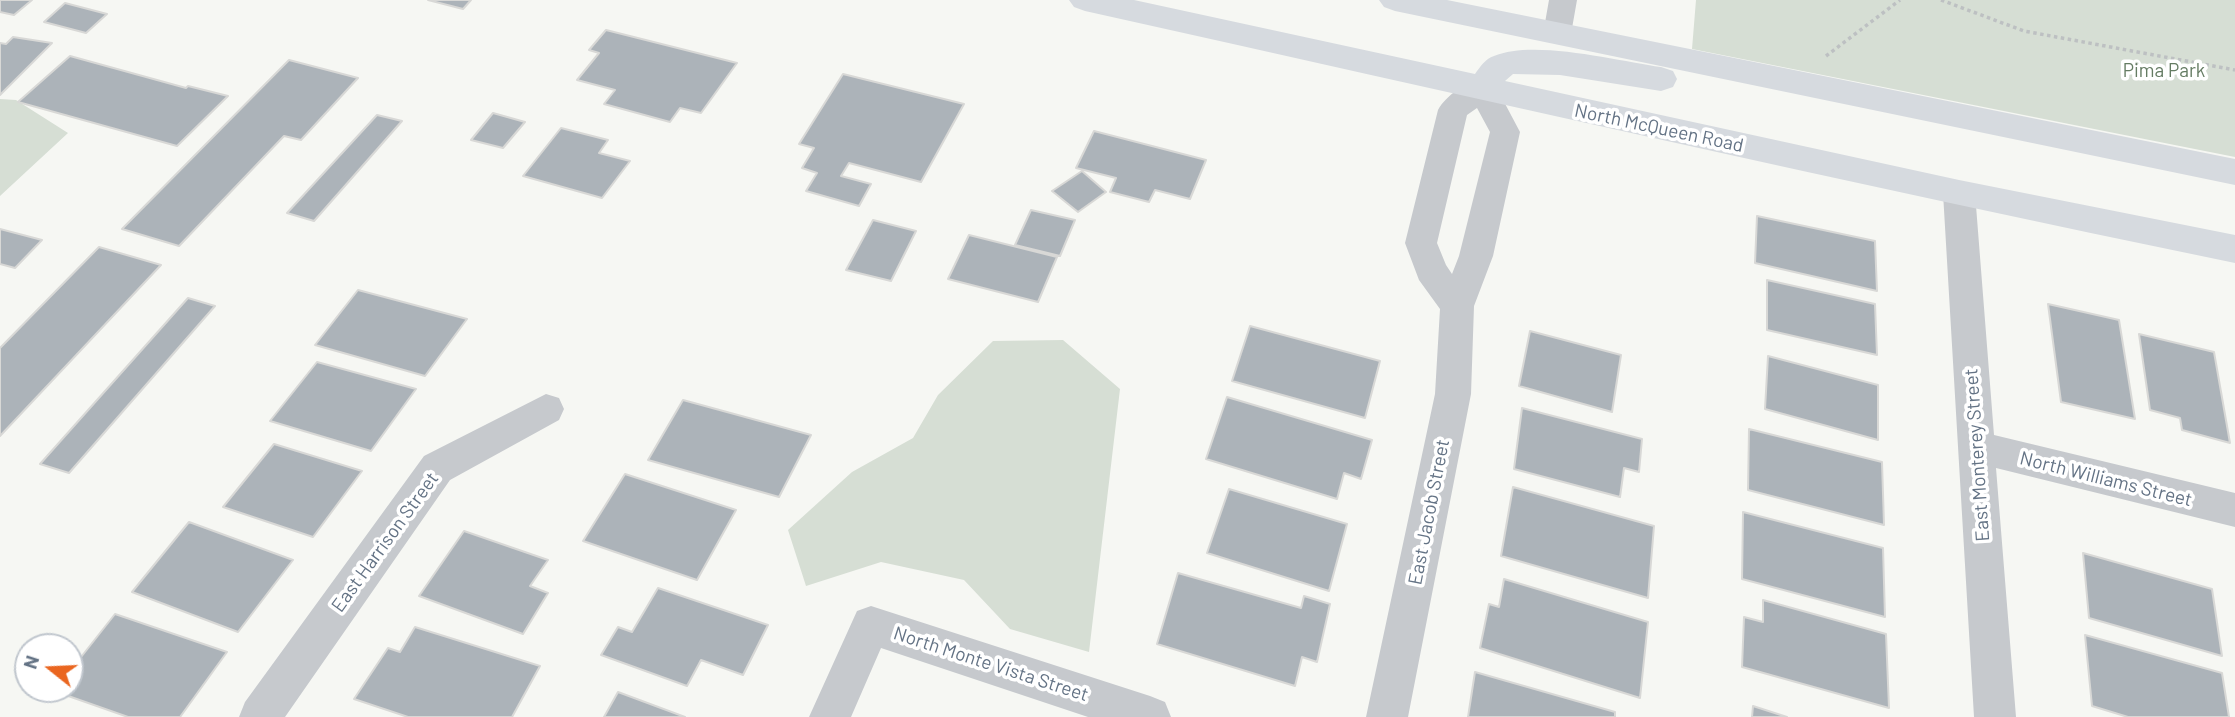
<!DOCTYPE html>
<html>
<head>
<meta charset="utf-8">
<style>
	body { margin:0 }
	#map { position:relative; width:2235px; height:717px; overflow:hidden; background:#f6f7f3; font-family:Barlow,sans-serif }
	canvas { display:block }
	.north { position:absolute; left:14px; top:633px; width:70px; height:70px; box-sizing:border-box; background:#fff; border:2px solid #c1c7ce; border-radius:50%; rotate:288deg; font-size:19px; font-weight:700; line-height:28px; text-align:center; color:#647385 }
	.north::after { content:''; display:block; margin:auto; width:24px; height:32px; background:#ea6620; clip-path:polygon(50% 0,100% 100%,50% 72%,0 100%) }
</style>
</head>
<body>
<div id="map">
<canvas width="2235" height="717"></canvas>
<div class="north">N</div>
</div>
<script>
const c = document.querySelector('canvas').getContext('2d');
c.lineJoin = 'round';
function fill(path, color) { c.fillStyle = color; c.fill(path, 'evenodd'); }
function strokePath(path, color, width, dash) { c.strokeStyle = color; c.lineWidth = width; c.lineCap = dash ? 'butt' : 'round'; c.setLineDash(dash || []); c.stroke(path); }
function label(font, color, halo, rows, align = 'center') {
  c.font = font + ' Barlow,sans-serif'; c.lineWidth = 7; c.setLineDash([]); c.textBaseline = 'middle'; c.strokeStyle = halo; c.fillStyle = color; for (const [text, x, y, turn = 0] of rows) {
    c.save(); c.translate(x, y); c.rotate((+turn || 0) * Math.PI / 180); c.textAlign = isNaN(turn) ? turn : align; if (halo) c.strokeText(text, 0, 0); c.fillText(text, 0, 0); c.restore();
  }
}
fill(new Path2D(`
	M1696,0H2235V157L1692,49Z
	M0,99L16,100L68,133L0,196Z
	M1063,340L1120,389L1089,652L1010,629L964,580L881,562L806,586L788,530L852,472L913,438L938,395L993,341Z`), '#d6ded4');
const building = new Path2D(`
	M0,0H32L14,15L0,12Z
	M428,0H471L463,9Z
	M65,3L107,14L86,33L44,22Z
	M606,30L737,63L701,113L680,108L670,122L604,104L615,90L577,80L599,53L589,50Z
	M13,37L52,43L0,95V43L6,44Z
	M70,56L186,88L188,86L228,96L177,146L18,102Z
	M289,60L358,78L301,140L284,136L179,246L122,229Z
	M843,74L964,104L921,182L849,163L841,176L871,184L859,206L806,191L817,173L802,168L814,148L799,144Z
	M493,113L525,122L503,148L471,140Z
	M377,115L402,121L314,221L287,213Z
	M561,128L608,140L599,153L630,161L602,198L523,176Z
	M1094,131L1206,160L1190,199L1155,190L1149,202L1110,192L1116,178L1076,168Z
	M1082,171L1106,192L1078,212L1052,191Z
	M1031,210L1075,220L1060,256L1015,245Z
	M1757,216L1875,241L1877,291L1755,263Z
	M873,220L916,231L891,281L846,270Z
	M0,229L42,240L15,268L0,264Z
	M969,235L1057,257L1038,302L948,279Z
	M99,247L161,265L0,436V348Z
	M1767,280L1875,304L1877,355L1767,330Z
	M358,290L467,319L425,376L315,345Z
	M188,298L215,306L69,473L40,464Z
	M2048,304L2119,320L2135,419L2061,402Z
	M1250,326L1380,361L1365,418L1232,381Z
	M1530,331L1621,355L1612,412L1519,386Z
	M2139,334L2214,352L2230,443L2182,430L2180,418L2150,410Z
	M1768,356L1878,385V440L1765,409Z
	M317,362L416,389L371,451L270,421Z
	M1227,397L1372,440L1361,479L1344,473L1337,499L1206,459Z
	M683,400L811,435L779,497L648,460Z
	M1522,408L1642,439L1639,472L1624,468L1620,497L1514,469Z
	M1749,429L1882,462L1884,525L1748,490Z
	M274,444L362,471L313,537L223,507Z
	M625,474L736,510L697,580L583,541Z
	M1513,487L1654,526L1648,598L1501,556Z
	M1229,489L1347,524L1329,591L1207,553Z
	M1743,512L1883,548L1885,617L1742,579Z
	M189,522L293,560L238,632L132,592Z
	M464,531L548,560L530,586L548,593L523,634L419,596Z
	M2083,553L2212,589L2222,656L2089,618Z
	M1178,573L1301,608L1304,596L1330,604L1317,662L1302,657L1295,686L1157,644Z
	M1504,579L1648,622L1640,698L1480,648L1489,604L1499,607Z
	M658,588L768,625L743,675L701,660L687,686L601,655L618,627L632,632Z
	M1763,600L1886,634L1889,708L1742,667L1744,617L1763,622Z
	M115,614L227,652L180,717H128L54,691L70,689V671Z
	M415,627L540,666L512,717H408L354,699L388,648L400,652Z
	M2085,635L2222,673L2229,717H2128L2092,706Z
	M1475,672L1615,712V717H1468Z
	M618,692L685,717H604Z
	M1753,706L1787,717H1752Z`);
fill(building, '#acb3b9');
strokePath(building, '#d8d8d6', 2);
strokePath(new Path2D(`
	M1941,0L2024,31L2235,70
	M1826,56L1900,0`), '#bdc0c2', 3.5, [3.5, 3.5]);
fill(new Path2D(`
	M1549,0H1577L1571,34L1567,41L1557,44L1547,41L1543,34Z
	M1482,78L1493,81L1520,132L1493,256L1474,306L1471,394L1408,717H1366L1435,394L1440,309L1419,280L1405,243L1438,110C1446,95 1466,83 1482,78ZM1477,108L1490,132L1459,256L1452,274L1446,265L1437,243L1467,115Z
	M1959,181L1970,184L1975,193L1994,435L2235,493V527L1996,468L2016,717H1974L1943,193L1948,184Z
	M546,394L559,398L564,409L559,420L450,480L285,717H239L245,702L424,456Z
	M871,606L1150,696L1165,702L1171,717H1088L881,648L851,717H809L857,611Z`), '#c6c9cd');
fill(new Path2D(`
	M1069,0H1134L1475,74C1480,67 1485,59 1494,56C1534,39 1618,61 1661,67L1673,71L1677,79L1673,87L1661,91L1560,75L1513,74L1505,81L1959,180L2235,235V263C1850,184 1468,96 1085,11L1074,7Z
	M1379,0H1447L2235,159V185L1395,11L1384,7Z`), '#d6dadf');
label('19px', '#657c63', '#fff', [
	["Pima Park",2164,71]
]);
label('19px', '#647385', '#fff', [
	["North McQueen Road",1659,128,12],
	["East Monterey Street",1977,455,-94],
	["North Williams Street",2106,479,14],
	["East Jacob Street",1429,512,-79],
	["East Harrison Street",385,542,-54],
	["North Monte Vista Street",991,664,18]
]);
</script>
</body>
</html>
